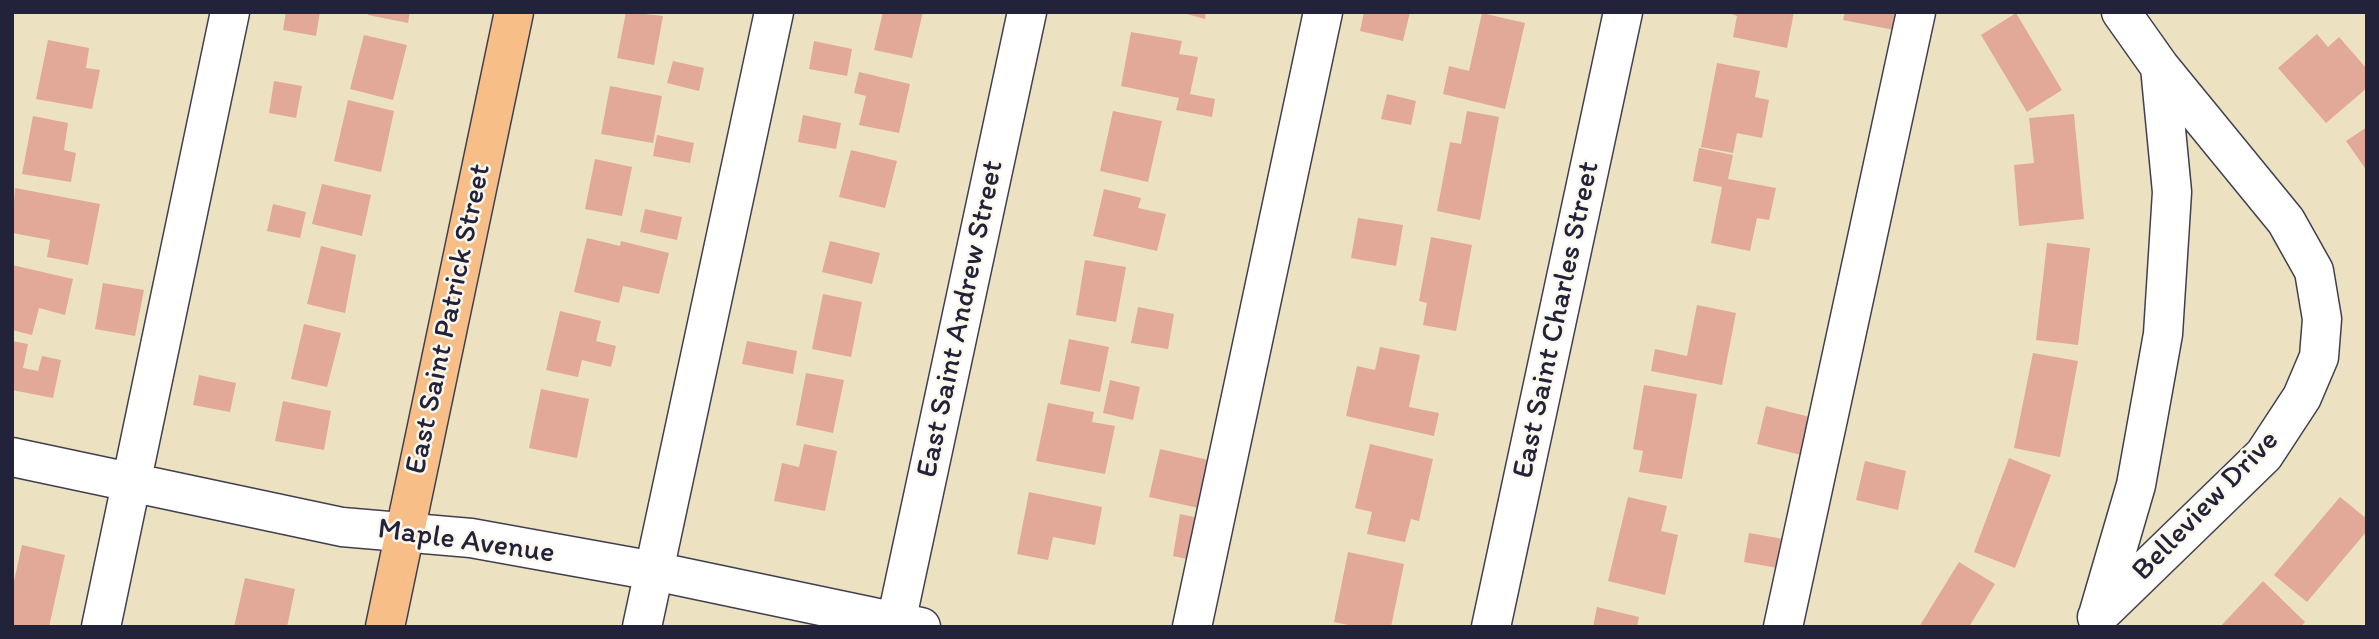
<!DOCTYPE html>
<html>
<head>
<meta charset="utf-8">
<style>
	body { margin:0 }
	#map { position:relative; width:2379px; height:639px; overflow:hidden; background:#ece2c1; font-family:Itim,sans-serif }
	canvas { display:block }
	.frame { position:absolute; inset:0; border:14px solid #22223b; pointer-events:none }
</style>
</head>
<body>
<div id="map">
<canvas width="2379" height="639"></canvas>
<div class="frame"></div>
</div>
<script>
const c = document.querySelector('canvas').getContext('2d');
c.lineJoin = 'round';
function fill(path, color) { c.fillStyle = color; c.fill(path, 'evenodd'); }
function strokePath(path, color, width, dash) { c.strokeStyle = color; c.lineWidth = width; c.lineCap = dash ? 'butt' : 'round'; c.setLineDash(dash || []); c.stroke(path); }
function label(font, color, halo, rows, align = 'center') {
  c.font = font + ' Itim,sans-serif'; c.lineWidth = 5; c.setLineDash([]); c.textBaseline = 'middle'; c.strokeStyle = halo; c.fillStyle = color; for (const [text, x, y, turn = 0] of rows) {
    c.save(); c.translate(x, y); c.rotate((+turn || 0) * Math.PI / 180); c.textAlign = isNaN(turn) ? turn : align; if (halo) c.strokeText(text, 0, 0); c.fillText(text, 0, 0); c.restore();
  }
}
fill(new Path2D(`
	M286,12H320L316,36L283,30Z
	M369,12H410L408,23L368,15Z
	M626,12L663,16L654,65L617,58Z
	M883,12H923L912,58L874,50Z
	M1179,12H1206L1205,19Z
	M1364,12H1410L1403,41L1360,31Z
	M1725,12H1794L1787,48L1733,37L1737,16Z
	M1845,12H1903L1899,31L1843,20Z
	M1482,13L1525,23L1505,109L1443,94L1449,66L1469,71Z
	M2016,13L2062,90L2027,112L1981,35Z
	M1131,32L1182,41L1179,54L1198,57L1190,94L1215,99L1212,117L1176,110L1179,98L1121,86Z
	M2317,34L2328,47L2339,37L2367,69V88L2326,123L2278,68Z
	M364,35L407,45L393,100L350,89Z
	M48,40L89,48L86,68L100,70L92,109L36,99Z
	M814,41L852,49L847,76L809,69Z
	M673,61L704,68L699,91L667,83Z
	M1717,63L1760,71L1755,97L1769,100L1762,138L1737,133L1733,153L1701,147Z
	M859,72L910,84L899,133L859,125L866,96L854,93Z
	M274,81L302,86L296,118L269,113Z
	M610,86L662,96L653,143L601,134Z
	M1387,94L1416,101L1411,125L1381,119Z
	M348,100L394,111L381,172L334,161Z
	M1113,111L1162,121L1148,182L1100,171Z
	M1467,111L1499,117L1480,220L1437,211L1450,142L1461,144Z
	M2074,114L2084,219L2019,226L2014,165L2034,163L2029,118Z
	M803,115L841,123L836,149L798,142Z
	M33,116L68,123L64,150L76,153L71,182L22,174Z
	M2367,127V171L2346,141Z
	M657,135L694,143L690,163L653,156Z
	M1699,148L1733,155L1728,179L1776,188L1769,220L1757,218L1750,251L1711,243L1722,187L1693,181Z
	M851,150L897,161L885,208L839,197Z
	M595,159L632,167L622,216L585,209Z
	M322,184L371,195L362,236L312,224Z
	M15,188L100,204L88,265L47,257L50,240L12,233Z
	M1104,189L1141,198L1138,208L1166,214L1157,251L1093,236Z
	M273,204L306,212L300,238L267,231Z
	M645,209L682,217L677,240L640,232Z
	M1358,218L1403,225L1396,266L1351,258Z
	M1431,237L1472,245L1456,331L1423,325L1427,303L1419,301Z
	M587,238L620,246L621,241L669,253L659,294L623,286L619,303L574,292Z
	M830,241L880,253L872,284L822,272Z
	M2047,243L2090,248L2078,345L2036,340Z
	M321,246L356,255L345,313L307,304Z
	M1085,260L1126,267L1116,322L1076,315Z
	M12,265L73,279L65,315L39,308L32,335L12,330Z
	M103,283L144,290L135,336L95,329Z
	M823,294L862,302L851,357L812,349Z
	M1697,305L1736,313L1722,385L1651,371L1655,349L1687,356Z
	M1138,307L1174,314L1168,349L1131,343Z
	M560,311L601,321L596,341L616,346L611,367L582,360L578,377L546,370Z
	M304,324L341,333L327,387L291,379Z
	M1069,339L1109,347L1100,392L1060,384Z
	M12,341L28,344L23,368L38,371L42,356L61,360L53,398L12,390Z
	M747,341L797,351L793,374L742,364Z
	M1380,347L1420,355L1409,407L1439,413L1434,436L1346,416L1357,366L1375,370Z
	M2033,353L2078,361L2060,457L2014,448Z
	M806,373L844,380L833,433L796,425Z
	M199,375L236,383L230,412L193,405Z
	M1110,380L1140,387L1133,420L1103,413Z
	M1644,385L1697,394L1682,479L1639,472L1643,451L1633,449Z
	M541,389L589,399L577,458L529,448Z
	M283,401L331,411L324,450L275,441Z
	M1048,403L1094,412L1092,422L1115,426L1105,474L1036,461Z
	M1766,406L1814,418L1805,456L1757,444Z
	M804,444L837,451L825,511L774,501L782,463L799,467Z
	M1370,444L1433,459L1419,521L1411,519L1405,542L1367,534L1372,512L1355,508Z
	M1160,449L1213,461L1203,509L1149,497Z
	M2009,458L2051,475L2015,568L1974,552Z
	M1865,461L1906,471L1898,510L1856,500Z
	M1029,492L1102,507L1095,545L1053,537L1048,560L1017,554Z
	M1628,497L1667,506L1661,531L1678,535L1665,595L1608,581Z
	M2340,497L2367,519V531L2307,602L2274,575Z
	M1180,514L1203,519L1196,561L1173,556Z
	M1749,533L1789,540L1783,569L1744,562Z
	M22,545L65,555L49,627H12V590Z
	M1348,552L1404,564L1391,627H1357L1334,622Z
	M1959,562L1995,584L1969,627H1919Z
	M245,578L295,589L287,627H234Z
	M2263,581L2305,622L2301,627H2220Z
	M1597,607L1639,617L1637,627H1593Z`), '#e2a999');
const minor = new Path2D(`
	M12,457L342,527L471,538L654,571L921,627
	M2098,615L2136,485L2163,334L2172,192L2160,67L2121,12
	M2097,617L2264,455L2302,397L2319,357L2322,319L2314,271L2286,221L2160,67
	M101,627L230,12
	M642,627L774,12
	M895,627L1027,12
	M1192,627L1323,12
	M1491,627L1623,12
	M1783,627L1916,12`);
const major = new Path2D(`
	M385,627L514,12`);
strokePath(minor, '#403f4f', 41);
strokePath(major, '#403f4f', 41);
strokePath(minor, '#fff', 38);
strokePath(major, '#f7be87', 38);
label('30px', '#22223b', '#fbf7ec', [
	["East Saint Patrick Street",449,319,-78],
	["East Saint Andrew Street",961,319,-78],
	["East Saint Charles Street",1557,320,-78],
	["Belleview Drive",2206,506,-46],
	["Maple Avenue",466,542,8]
]);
</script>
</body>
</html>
